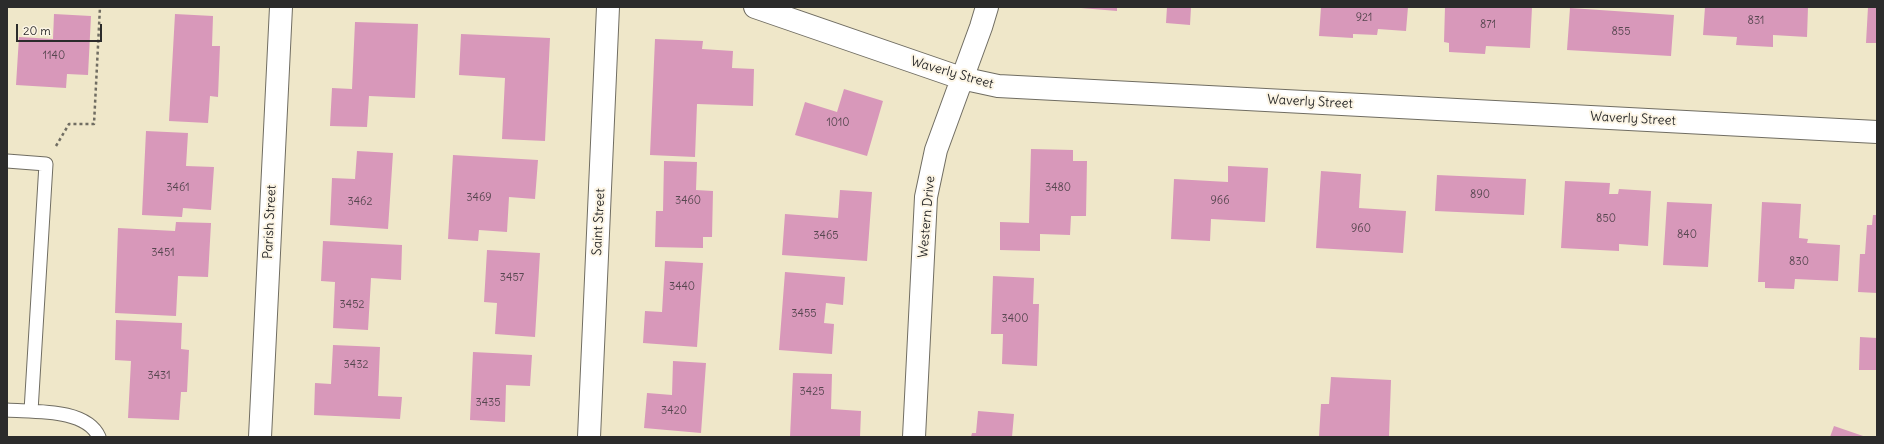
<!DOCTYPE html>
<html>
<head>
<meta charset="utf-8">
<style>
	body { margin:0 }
	#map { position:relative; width:1884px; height:444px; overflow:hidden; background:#efe7c9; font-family:Delius,sans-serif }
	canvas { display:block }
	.frame { position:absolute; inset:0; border:8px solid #2b2b2b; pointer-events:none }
	.scale { position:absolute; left:16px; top:24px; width:86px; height:18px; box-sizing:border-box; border:2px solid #2b2b2b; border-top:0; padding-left:5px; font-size:12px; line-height:14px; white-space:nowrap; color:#2b2b2b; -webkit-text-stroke:3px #fcf5e5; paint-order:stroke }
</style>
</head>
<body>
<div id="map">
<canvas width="1884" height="444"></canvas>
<div class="frame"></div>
<div class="scale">20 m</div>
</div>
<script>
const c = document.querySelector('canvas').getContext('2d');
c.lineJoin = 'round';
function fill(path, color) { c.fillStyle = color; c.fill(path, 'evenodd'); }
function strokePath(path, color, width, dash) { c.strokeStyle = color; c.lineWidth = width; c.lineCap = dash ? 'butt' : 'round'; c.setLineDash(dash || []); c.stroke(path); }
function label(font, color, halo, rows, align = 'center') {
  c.font = font + ' Delius,sans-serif'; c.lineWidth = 4; c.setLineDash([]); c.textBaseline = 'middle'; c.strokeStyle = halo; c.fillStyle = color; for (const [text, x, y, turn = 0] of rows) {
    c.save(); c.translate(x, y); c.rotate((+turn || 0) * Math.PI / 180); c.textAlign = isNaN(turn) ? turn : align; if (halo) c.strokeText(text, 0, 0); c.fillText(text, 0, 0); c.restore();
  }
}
fill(new Path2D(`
	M1069,7H1117V11Z
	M1167,7H1191L1190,25L1166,23Z
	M1321,7H1408L1406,31L1378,29L1377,35L1353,34V38L1319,36Z
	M1445,7H1532L1530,48L1486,46L1485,54L1449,52V43L1444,42Z
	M1705,7H1808L1807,37L1773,35V47L1736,45L1737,37L1703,35Z
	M1868,7H1877V43H1866Z
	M1570,8L1674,15L1671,56L1567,50Z
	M54,14L91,16L88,75L67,74L66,88L16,85L19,37L53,39Z
	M175,14L213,16L212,46H220L218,97L210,96L208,123L169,121Z
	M355,22L418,24L415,98L369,96L367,127L330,126L332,88L352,89Z
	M461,34L550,38L545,141L502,139L505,78L459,75Z
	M655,39L703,41L702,49L733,51L732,68L754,69L753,106L697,104L695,157L650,155Z
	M844,89L883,101L867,156L795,135L805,102L837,112Z
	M146,131L188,133L186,166L214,167L211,210L183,208L182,217L142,215Z
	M1031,149L1073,150V161H1087L1086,216H1071L1070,235L1040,234V251L1000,250V222L1029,223Z
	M357,151L393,153L388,229L330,225L332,178L355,179Z
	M453,155L538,160L535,199L509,197L507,232L479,230L478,241L448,239Z
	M664,161L697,162L696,190L713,191L712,237H703V248L655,247L656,211H663Z
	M1228,166L1268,168L1265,222L1211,219L1210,241L1171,239L1174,179L1228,182Z
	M1321,171L1361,174L1359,208L1406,211L1403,253L1316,248Z
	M1437,175L1526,179L1524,215L1435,211Z
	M1565,181L1610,183L1609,194H1618L1619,189L1651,191L1648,246L1619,244V251L1561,248Z
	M840,190L872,192L867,261L782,255L785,214L838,218Z
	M1667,202L1712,204L1708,267L1663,265Z
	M1762,202L1801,204L1799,238L1808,239L1807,243L1840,245L1838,281L1795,279L1794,289L1765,288V282H1758Z
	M1873,215H1877V293L1858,292L1860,254H1865L1867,225H1872Z
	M176,222L211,223L208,277L178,276L176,316L115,313L118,228L175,231Z
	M323,241L402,245L401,280L371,278L368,330L333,328L335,282L321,281Z
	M487,250L540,253L535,337L495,334L497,303L484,302Z
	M665,261L703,263L697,347L643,343L645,311L662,312Z
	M785,272L845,277L843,305L826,303L824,323L834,324L832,354L779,350Z
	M993,276L1034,278L1033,304H1039L1037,366L1002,364L1003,334H991Z
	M116,320L182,323L181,349L189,350L187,392H181L179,420L128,418L131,361L115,360Z
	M1860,337L1877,338V370H1859Z
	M333,345L380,347L378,396L402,397L400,419L314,415L315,383L331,384Z
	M473,352L532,355L530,386L506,385L505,422L470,420Z
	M673,361L706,363L701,433L644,428L647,393L672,395Z
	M793,373L832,374L831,409L861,411L860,437H790Z
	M1331,377L1391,380L1389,437H1319L1321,404H1329Z
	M978,411L1014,414L1012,437H971L972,433H976Z
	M1834,426L1866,437H1830Z`), '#d898ba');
const lane = new Path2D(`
	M7,161L46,164L31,411
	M7,410C33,412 86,408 99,437`);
const street = new Path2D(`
	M755,7L961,78L998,86L1877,132
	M260,437L281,7
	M589,437L608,7
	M914,437L926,197L936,150L981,27L987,7`);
strokePath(lane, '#706d62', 15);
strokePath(street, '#706d62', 24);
strokePath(new Path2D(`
	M56,146L69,124H94L100,7`), '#706d62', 2.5, [3, 3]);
strokePath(lane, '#fff', 13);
strokePath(street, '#fff', 22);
label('11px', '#56464f', null, [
	["921",1364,18],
	["831",1756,21],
	["871",1488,25],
	["855",1621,32],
	["1140",54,56],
	["1010",838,123],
	["3461",178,188],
	["3480",1058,188],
	["890",1480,195],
	["3469",479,198],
	["3460",688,201],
	["966",1220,201],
	["3462",360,202],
	["850",1606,219],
	["960",1361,229],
	["840",1687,235],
	["3465",826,236],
	["3451",163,253],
	["830",1799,262],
	["3457",512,278],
	["3440",682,287],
	["3452",352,305],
	["3455",804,314],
	["3400",1015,319],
	["3432",356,365],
	["3431",159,376],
	["3425",812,392],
	["3435",488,403],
	["3420",674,411]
]);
label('13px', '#2b2b2b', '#fcf5e5', [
	["Waverly Street",952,73,16],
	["Waverly Street",1310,102,3],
	["Waverly Street",1633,119,3],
	["Western Drive",927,217,-85],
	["Parish Street",270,222,-87],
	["Saint Street",599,222,-87]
]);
</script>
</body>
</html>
